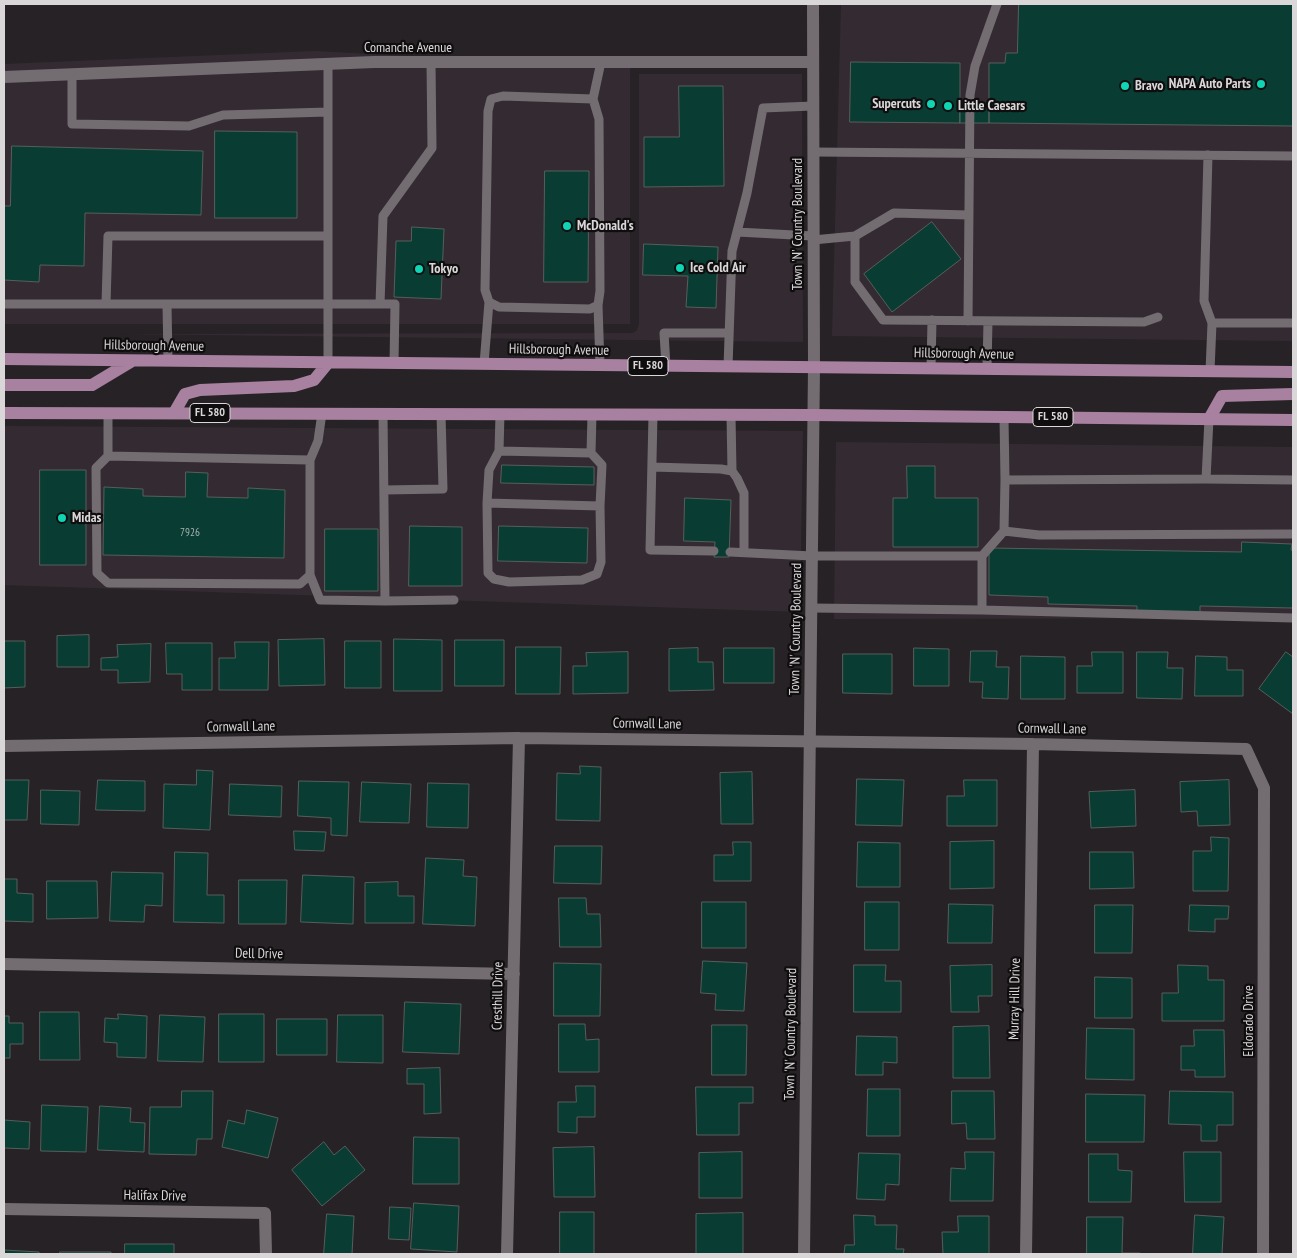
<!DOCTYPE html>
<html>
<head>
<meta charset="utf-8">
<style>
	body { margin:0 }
	#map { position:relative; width:1297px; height:1258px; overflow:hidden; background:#272226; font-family:"PT Sans Narrow",sans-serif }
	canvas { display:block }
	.frame { position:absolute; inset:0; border:5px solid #dad7d9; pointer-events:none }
</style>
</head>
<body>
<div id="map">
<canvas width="1297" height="1258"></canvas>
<div class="frame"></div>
</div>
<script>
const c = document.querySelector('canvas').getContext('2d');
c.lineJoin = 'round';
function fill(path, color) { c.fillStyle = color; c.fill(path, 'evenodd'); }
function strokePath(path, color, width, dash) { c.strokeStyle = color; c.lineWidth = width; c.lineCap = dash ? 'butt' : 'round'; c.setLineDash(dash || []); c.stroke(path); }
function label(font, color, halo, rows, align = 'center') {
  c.font = font + ' "PT Sans Narrow",sans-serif'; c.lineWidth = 4.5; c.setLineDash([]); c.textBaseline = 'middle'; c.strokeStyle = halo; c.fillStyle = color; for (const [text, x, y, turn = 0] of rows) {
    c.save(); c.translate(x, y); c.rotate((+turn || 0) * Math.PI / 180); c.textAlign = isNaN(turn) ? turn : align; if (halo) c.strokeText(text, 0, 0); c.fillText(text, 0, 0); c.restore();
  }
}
fill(new Path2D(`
	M841,4H1293V341L832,336Z
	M315,51L630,68V324H4V64Z
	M639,74H802L803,342L117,334L633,333L637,330L639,324Z
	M4,426L803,431L800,612L4,585Z
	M836,442L1293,447V618L834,619Z`), '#342b32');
const building = new Path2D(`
	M1019,4H1293V126L989,123V63H1005L1006,53H1017Z
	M851,62L960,63V123L850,122Z
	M679,86H723L724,186L644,187V137H679Z
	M960,108L989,109V123H960Z
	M215,131L297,132V218H215Z
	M12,146L203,151L201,215L85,213L84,266L40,265L39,282L4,280V206H10Z
	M545,171H589L588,282H544Z
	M932,222L961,259L892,312L864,274Z
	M412,227L444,229L441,299L394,297L396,241H411Z
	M644,244L718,247L716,308L686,307L688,276L643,275Z
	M502,465L594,467V485L501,483Z
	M907,466H935V498H978V547H893V498H907Z
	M40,470H86V565H40Z
	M186,472L208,473L207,497L248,498V488L285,490L284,558L103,555L104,487L143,489V496L185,497Z
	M685,498L731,500L729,557H714L715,542L684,541Z
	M410,526L462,527V586H409Z
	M499,526L588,528L587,563L498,561Z
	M325,529H378V591H325Z
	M1242,542L1292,544L1291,550L1293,551V608L1200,606V615L1137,613V606L1048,604V597L989,595V548L1241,552Z
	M89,635V667H57V636Z
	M324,639L325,685L279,686L278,640Z
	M394,639L442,640V691H394Z
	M455,640H504V686H455Z
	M4,641H25V687L4,688Z
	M345,641H381V688H345Z
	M235,642H269L268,690H219V658H235Z
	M166,643H212V690H182V674H167Z
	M151,644L150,682L118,683V670H101V658L118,657L117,645Z
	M516,647H561L560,694H516Z
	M698,648V662H713L714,690L669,691V649Z
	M724,648H774V683H724Z
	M914,648L949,649V686H914Z
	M971,651H997L996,667H1009L1008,699L982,698L983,682H970Z
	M628,652V693L573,694V666H587L586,653Z
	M1092,652H1123V693H1077V666H1092Z
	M1137,652H1168L1167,668H1183L1182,699L1137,698Z
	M1286,652L1293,657V714L1259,689Z
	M843,654H892V694L843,693Z
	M1021,656L1065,657V699H1021Z
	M1196,656L1227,657V670H1243V696H1195Z
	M580,766L601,767L600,821L556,820L557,773L580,774Z
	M197,770L213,771L210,830L163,828L164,784L196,785Z
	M752,772L753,824H721L720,773Z
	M857,779L904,780L902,826L856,825Z
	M4,780H29L27,820H4Z
	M98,780L145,781V811L96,810Z
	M964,780H997V826H947V796H964Z
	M1229,780L1230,825L1198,826L1197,811L1181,812L1180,782Z
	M299,781L349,782L347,836L331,835V818L298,816Z
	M362,782L411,784L409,823L360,822Z
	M428,783L469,784L468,828L427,827Z
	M230,784L282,786L281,817L229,815Z
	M41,790L80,791L79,825L41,824Z
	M1135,790L1136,826L1091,828L1089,792Z
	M294,831L326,832L324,851L295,850Z
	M1211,837L1229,838L1228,891H1193V851H1211Z
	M994,841V888L950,889V842Z
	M733,842H751V881H714V855H733Z
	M858,842L900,843V887H857Z
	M555,846H602L601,884L554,883Z
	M175,852L208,853L207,895H224V923L174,922Z
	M1090,852H1133L1134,888L1090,889Z
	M426,858L464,860L463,876L477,877L475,926L423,924Z
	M112,872L163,873L162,906L145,905L144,922L110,921Z
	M303,875L354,877L353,924L301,922Z
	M4,879H17V893L33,894V922L4,921Z
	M239,880H287L286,924H239Z
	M47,881H97L98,918L47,919Z
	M398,882V896H414V923H365V883Z
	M559,898H586L587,914H600L601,947H560Z
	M702,902H746V948H702Z
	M865,902H899V950H865Z
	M949,904L993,905L992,943H948Z
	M1095,905H1133L1132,953H1095Z
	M1190,905L1229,906L1228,919H1215V932L1189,931Z
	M703,961L747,963L744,1011L715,1010L716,994L701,993Z
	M554,963L601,964L600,1016H554Z
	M854,965H886L885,981H901V1012H854Z
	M992,965V996H978L979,1012H951L950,966Z
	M1178,965L1208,966V980H1224V1021H1162V993H1178Z
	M1095,977L1132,978V1018H1095Z
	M405,1002L461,1004L459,1054L403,1052Z
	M40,1012H79L80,1060H40Z
	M118,1014L147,1016L146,1058L117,1057V1043L104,1042L105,1018L118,1019Z
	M219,1014H264V1062H219Z
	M160,1015L205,1017L203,1062L158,1061Z
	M338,1015H383V1063L337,1062Z
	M4,1016H9V1023H23V1044H10V1058H4Z
	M277,1019H327V1055H277Z
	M559,1024H585L586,1040L599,1039V1072H559Z
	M712,1025H747L746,1075H712Z
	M989,1026L990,1078H953V1027Z
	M1087,1028L1134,1029V1080L1086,1079Z
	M1194,1030H1224L1225,1077H1195V1070H1181V1046H1194Z
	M857,1036L897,1037V1063L883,1062V1075H856Z
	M440,1068L441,1113L424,1114V1084H407V1069Z
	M576,1086H595V1117H577V1133L558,1132V1102H576Z
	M696,1087H753V1103H739V1135H697Z
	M868,1089H900V1136H867Z
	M182,1091H213L212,1139H197L196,1155L149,1154L150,1107H181Z
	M952,1091H994L995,1139H967L966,1123L952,1124Z
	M1170,1091L1233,1092V1125H1217V1141H1201V1125L1169,1124Z
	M1086,1094L1145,1095L1144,1142H1086Z
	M42,1105L88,1107L86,1152L41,1151Z
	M100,1106L131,1108L130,1122L145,1123L144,1152L98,1150Z
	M247,1110L278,1118L268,1158L222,1147L228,1120L244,1124Z
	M4,1120L30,1122L29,1149L4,1148Z
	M414,1137L459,1138V1184H413Z
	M324,1142L334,1155L345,1146L365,1170L322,1206L292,1170Z
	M594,1147L595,1197H554L553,1148Z
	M742,1152V1198H699V1153Z
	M965,1152H994L993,1201H950L951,1168L965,1169Z
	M1184,1152H1221V1202H1185Z
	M859,1153L900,1154L899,1185L886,1184L885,1200L857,1199Z
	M1089,1154H1118V1170L1132,1171L1131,1202H1089Z
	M414,1203L459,1206L457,1252L411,1249Z
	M390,1207L411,1208L409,1240L389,1239Z
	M560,1212H594V1254H560Z
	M743,1213V1254H696V1214Z
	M327,1214L354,1216L352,1254H324Z
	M854,1215L875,1216V1225H897L896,1249H904L903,1254H844L845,1245H854Z
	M1195,1215L1224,1217L1222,1254H1193Z
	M958,1216H989V1254H943L942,1232H958Z
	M1087,1217H1123L1122,1253H1140V1254H1087Z
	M125,1244H174V1254H125Z
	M4,1250L39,1252V1254H4Z
	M60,1252H111V1254H60Z`);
fill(building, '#093d33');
strokePath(building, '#565e5b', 1);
strokePath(new Path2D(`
	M328,64V363
	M72,74V124L189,126L223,115L328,112
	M593,99L601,62
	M813,152L1293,156
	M1208,155L1204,301L1212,323L1210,371
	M968,215L894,213L855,236V282L883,320L1144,322L1158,317
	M737,232L813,236
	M813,240L855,236
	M489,302L499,307L590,309L598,305
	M4,304H395L394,364
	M106,304L108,236H328
	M167,304L168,361
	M380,304L383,216L432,148L431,62
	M968,321L970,95L975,66L997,4
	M1212,323H1293
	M484,364L489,302L485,290L488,111L491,99L503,96L593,99L599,119L600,291L598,305L600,366
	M666,366L664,333H729
	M728,367L732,251L747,193L763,108L813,106
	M931,369L932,320
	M987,369L988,321
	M108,413V456L310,460L318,441L322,413
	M500,414L499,451L591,453L592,415
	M653,415L650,550L714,551
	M731,415L732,471
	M1004,417L1005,480L1206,479L1293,480
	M499,451L489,470L487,503L600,506L602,465L591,453
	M108,456L96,468L97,573L108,583L300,584L310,575V460
	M652,467L721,469L732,471L737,478L744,493V552
	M1206,479L1209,419
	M384,490L443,489L441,414
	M487,503L488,573L494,579L509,582L582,580L597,574L601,562L600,506
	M1004,531L1039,535L1293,534
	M730,552L812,556H982L1004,531L1005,480
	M982,556V610
	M310,575L320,600L385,601L383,414
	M385,601L454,600
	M811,608L982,610L1293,618`), '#736d72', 9);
strokePath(new Path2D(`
	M4,77L374,62H813
	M4,746L519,738L1033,744L1246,749L1264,788L1263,1254
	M4,964L514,974
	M4,1209L265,1213L266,1254
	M507,1254L519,738
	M1026,1254L1033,744`), '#736d72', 12);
strokePath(new Path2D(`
	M804,1254L814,368L813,4`), '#736d72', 12);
strokePath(new Path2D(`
	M4,359L1293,372
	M4,385H92L132,361
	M4,413L813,415L1293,420
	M174,413L185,394L200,390L294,386L314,380L328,363
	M1209,419L1222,396L1293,394`), '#a7819f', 12);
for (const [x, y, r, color] of [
	[1261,84,5,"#0fd5b4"],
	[1125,86,5,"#0fd5b4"],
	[931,104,5,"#0fd5b4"],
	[948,106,5,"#0fd5b4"],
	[567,226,5,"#0fd5b4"],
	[680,268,5,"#0fd5b4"],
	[419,269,5,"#0fd5b4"],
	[62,518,5,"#0fd5b4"]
]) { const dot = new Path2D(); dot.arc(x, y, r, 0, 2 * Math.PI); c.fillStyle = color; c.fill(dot); strokePath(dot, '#0f0d0e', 2); }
label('11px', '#a6b0b0', null, [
	["7926",190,533]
]);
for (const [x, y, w] of [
	[648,366,40],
	[210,413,40],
	[1053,417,40]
]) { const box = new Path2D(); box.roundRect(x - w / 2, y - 9.5, w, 19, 4); c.fillStyle = '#0f0d0e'; c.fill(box); strokePath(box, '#dad7d9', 1); }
label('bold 12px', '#dad7d9', null, [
	["FL 580",648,366],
	["FL 580",210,413],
	["FL 580",1053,417]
]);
label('14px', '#dad7d9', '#0f0d0e', [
	["Comanche Avenue",408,48],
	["Town 'N' Country Boulevard",798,224,-90],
	["Hillsborough Avenue",154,346,1],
	["Hillsborough Avenue",559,350,1],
	["Hillsborough Avenue",964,354,1],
	["Town 'N' Country Boulevard",796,629,-89],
	["Cornwall Lane",647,724,1],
	["Cornwall Lane",241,727,-1],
	["Cornwall Lane",1052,729,1],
	["Dell Drive",259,954,1],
	["Cresthill Drive",498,996,-89],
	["Murray Hill Drive",1015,999,-89],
	["Eldorado Drive",1249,1021,-90],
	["Town 'N' Country Boulevard",791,1034,-89],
	["Halifax Drive",155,1196,1]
]);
label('bold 14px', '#dad7d9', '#0f0d0e', [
	["NAPA Auto Parts",1251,84,"right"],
	["Bravo",1135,86],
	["Supercuts",921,104,"right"],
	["Little Caesars",958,106],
	["McDonald's",577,226],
	["Ice Cold Air",690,268],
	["Tokyo",429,269],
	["Midas",72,518]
], 'left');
</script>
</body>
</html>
